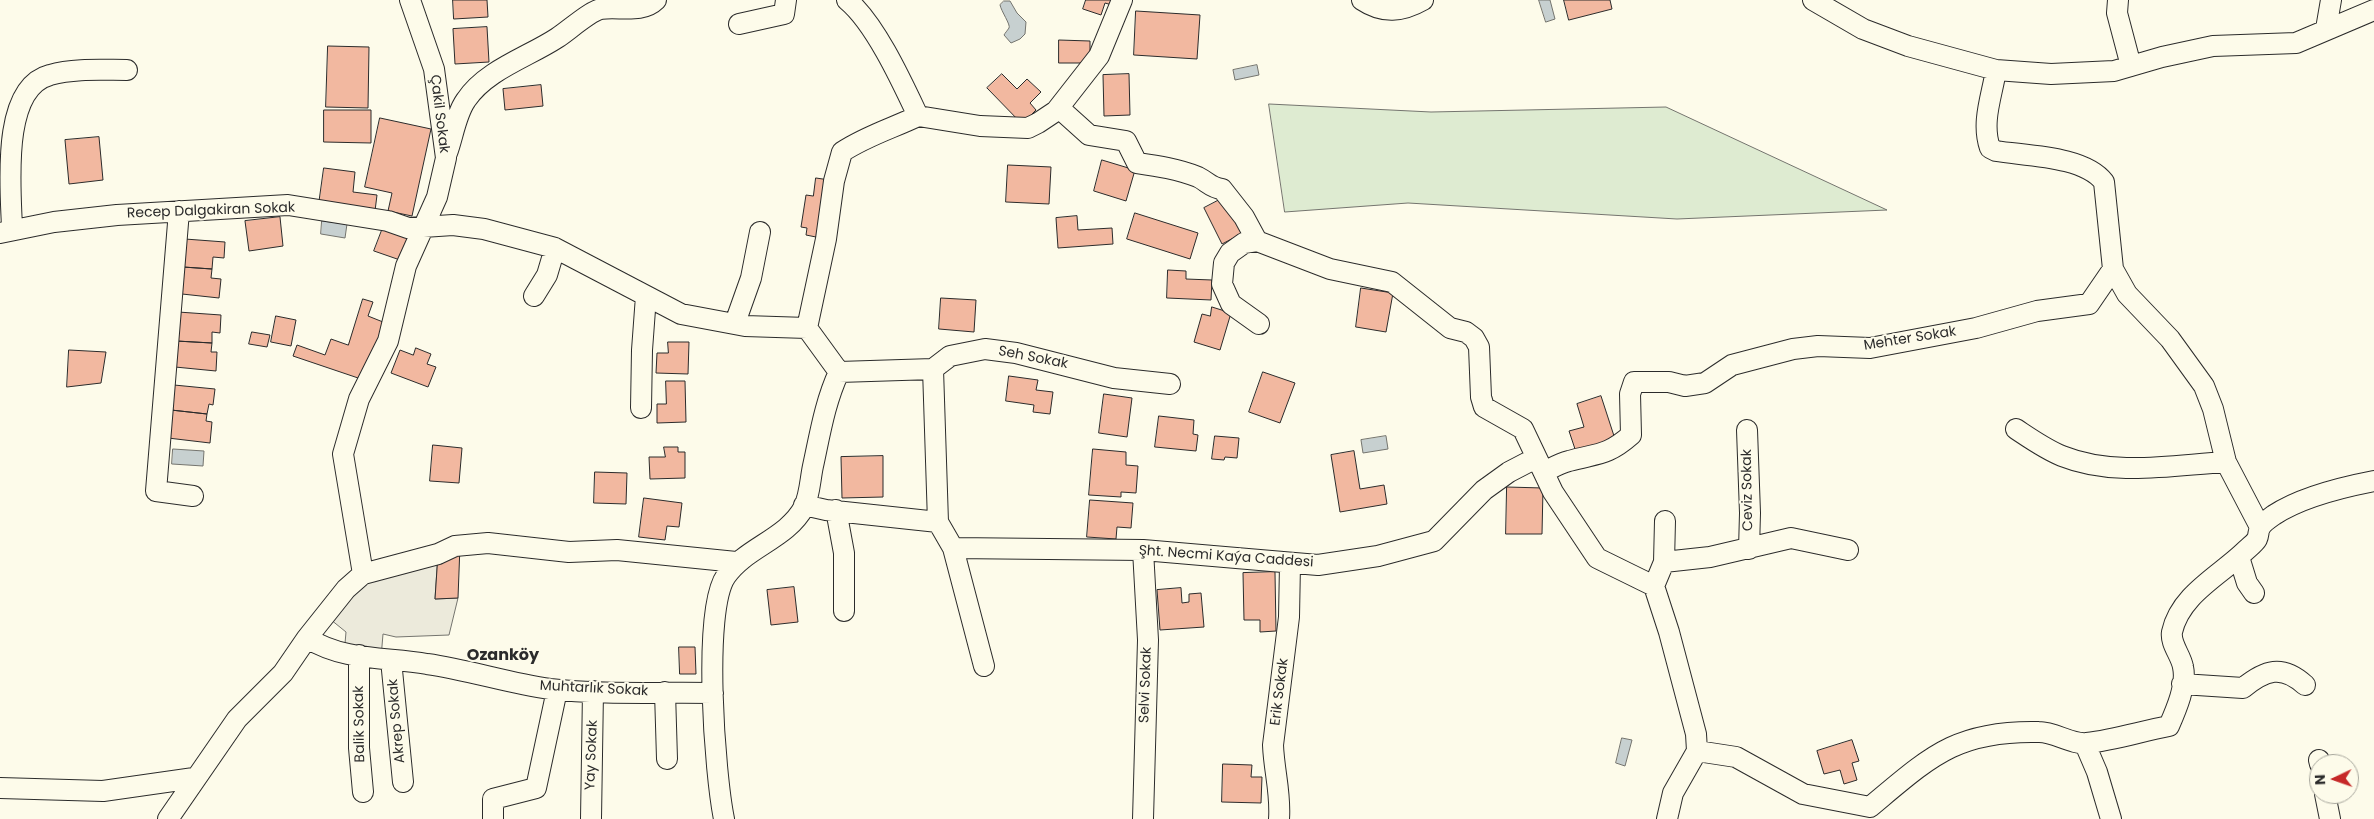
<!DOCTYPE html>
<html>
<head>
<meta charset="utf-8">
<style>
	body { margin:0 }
	#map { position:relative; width:2374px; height:819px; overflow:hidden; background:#fdfbea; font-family:Poppins,sans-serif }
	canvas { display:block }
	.north { position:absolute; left:2309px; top:754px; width:50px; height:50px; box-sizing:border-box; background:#fdfbea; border:1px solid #a9a89e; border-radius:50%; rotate:267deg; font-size:14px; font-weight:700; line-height:20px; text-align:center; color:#2b2b2b }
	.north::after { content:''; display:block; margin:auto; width:18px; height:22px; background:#c62828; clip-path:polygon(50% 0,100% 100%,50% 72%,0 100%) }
</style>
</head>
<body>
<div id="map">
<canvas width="2374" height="819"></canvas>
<div class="north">N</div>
</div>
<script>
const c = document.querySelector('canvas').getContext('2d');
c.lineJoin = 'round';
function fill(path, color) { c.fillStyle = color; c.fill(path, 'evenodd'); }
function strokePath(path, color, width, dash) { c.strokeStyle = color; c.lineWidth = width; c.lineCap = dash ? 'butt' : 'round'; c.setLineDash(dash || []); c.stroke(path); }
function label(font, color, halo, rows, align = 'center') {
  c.font = font + ' Poppins,sans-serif'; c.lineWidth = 4; c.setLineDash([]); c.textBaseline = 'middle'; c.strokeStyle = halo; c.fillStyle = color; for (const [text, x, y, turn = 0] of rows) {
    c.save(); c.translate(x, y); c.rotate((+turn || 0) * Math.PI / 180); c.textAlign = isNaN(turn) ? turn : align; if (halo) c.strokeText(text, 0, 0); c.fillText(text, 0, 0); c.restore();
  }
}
const green = new Path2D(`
	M1269,104L1431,112L1666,107L1887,210L1677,219L1408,203L1285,212Z`);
fill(green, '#deebd1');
strokePath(green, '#74746e', 1);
const parking = new Path2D(`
	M438,554L435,599L458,598L449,635L396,637L383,634L381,658L344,655L346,632L325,615L346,589Z`);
fill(parking, '#eceadb');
strokePath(parking, '#74746e', 1);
const water = new Path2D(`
	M1539,0H1550L1555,19L1546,22Z
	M1004,1H1010L1017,13L1026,22L1025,34L1020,39L1011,43L1004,35C1005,33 1007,31 1009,28C1011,25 1001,11 1000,5Z
	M1257,65L1259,75L1235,80L1233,70Z
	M322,221L347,224L345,238L321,234Z
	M1386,436L1388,449L1363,453L1361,440Z
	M173,449L204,451L203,466L172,464Z
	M1622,738L1632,740L1625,766L1616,763Z`);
fill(water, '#c7d0d0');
strokePath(water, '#74746e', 1);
const building = new Path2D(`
	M453,0H487L488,17L454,19Z
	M1086,0H1113L1112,5L1105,3L1101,15L1083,9Z
	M1564,0H1610L1612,9L1569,20Z
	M1136,11L1200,15L1197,59L1134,55Z
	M487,27L489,62L455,64L453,29Z
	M1059,40L1090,41V63H1059Z
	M328,46L369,47L368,108L326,107Z
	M1002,74L1017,89L1027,79L1041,92L1030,103L1036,110L1022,124L987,88Z
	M1129,74L1130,115L1104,116L1103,75Z
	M541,85L543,106L505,110L503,89Z
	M324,110H371V143L324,142Z
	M380,118L431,129L412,216L388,211L392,193L365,187Z
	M99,137L103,180L69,184L65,140Z
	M1102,160L1135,170L1126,201L1094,191Z
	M1008,165L1051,167L1049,204L1006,202Z
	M324,168L355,172L353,192L377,195L375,211L319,204Z
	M816,178L836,181L826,239L806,235L807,228L801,227L806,195L813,196Z
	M1227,196L1245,232L1222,244L1204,208Z
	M1135,213L1198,233L1190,259L1127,239Z
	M1077,216L1078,230L1112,228L1113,244L1058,248L1056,218Z
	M280,217L283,246L249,251L245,221Z
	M384,225L410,235L400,260L374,251Z
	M185,239L225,242L224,258L213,257L212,269L183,267Z
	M183,267L212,269L211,278L221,279L219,298L182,294Z
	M1168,270L1186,271V279L1212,280L1211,300L1167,298Z
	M1361,288L1393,293L1386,332L1356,327Z
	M941,298L976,300L974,332L939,329Z
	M363,299L373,302L368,316L388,324L367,381L293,356L297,345L325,355L331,339L348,345Z
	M1212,307L1231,313L1220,350L1194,342L1202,314L1210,316Z
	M178,312L221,315L220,333L212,332V343L176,341Z
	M276,316L296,320L291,346L271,342Z
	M252,332L270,335L267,347L249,344Z
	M176,341L212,343L211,352H217L216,371L175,367Z
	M668,342H689L688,374L656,373L657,353H668Z
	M416,348L431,354L427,364L436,367L428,387L391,373L400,350L413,355Z
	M69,350L106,352L101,383L67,387Z
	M1263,372L1295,383L1280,423L1249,412Z
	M1009,376L1038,380L1036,390L1053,392L1050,414L1033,412L1034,405L1006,401Z
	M666,381H685L686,422L657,423V404H666Z
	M174,385L215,389L213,405L209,404L207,414L171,410Z
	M1104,394L1132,398L1127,437L1099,433Z
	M1601,396L1615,439L1576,452L1569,431L1584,427L1577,404Z
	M171,410L207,414L206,421L212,422L210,443L168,438Z
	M1159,416L1194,420L1193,434L1198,435L1196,451L1155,447Z
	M1215,436L1239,438L1237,458L1225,457L1224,460L1212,459Z
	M433,445L462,448L459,483L430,481Z
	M664,447H678V452H685V478L650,479L649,457H665Z
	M1093,449L1126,452V465L1138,466L1136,493L1121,492V497L1089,495Z
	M1354,451L1360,489L1384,485L1387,504L1340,512L1331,455Z
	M883,456V497L842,498L841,457Z
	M595,472L627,473L626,504L594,503Z
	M1507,487L1543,488L1542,534H1506Z
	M644,498L682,503L679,527L667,526L665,540L639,537Z
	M1090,500L1133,503L1131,528L1117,527L1116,539L1087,537Z
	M460,546L458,598L435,599L438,554Z
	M1275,572L1276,631L1260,632V620H1244L1243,573Z
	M794,587L798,622L771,625L767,590Z
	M1181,588L1182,603L1189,602V594L1201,593L1204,627L1160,630L1157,590Z
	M679,647H695L696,674H680Z
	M1852,740L1859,761L1852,763L1857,780L1844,784L1840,770L1824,774L1817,751Z
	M1223,764L1252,765L1251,777H1262L1261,803L1222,802Z`);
fill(building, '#f2b8a0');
strokePath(building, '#2b2b2b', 1);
const minor = new Path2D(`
	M847,0C875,23 902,82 918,116
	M1362,0C1383,14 1402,12 1423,0
	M1813,0L1863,29L1908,46L1996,70L2051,74L2114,71L2162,57L2213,46L2296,43L2374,10
	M2118,0L2117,13L2131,66
	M739,24L784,14L786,0
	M2326,29L2331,0
	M1996,70C1992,96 1981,122 1990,148L1996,151C2027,156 2084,156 2104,182L2113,269L2127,294L2170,339L2204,386L2213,409L2226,462L2260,527
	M1059,108L1089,135L1126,141L1137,163C1158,166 1178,169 1198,177C1208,182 1211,188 1222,189L1244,217L1257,241
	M918,116L980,126L1028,128L1038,123L1056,111L1099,56L1122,0
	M447,153C453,137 456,114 466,100C486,70 528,57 557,38C568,31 590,11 601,9C618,6 642,14 656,0
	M179,211L156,491L193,496
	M12,229C11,190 0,88 50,75C74,68 102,70 127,70
	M0,233L54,222L117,215L288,205L388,221L408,228L453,225L484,229L555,248L681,314L745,326L807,328
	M534,296L547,275L555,248
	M735,323L751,278L760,232
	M1259,324L1231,304L1222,284L1224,263L1230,253L1244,243L1257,241L1330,269L1392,282L1450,328L1466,332L1474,338L1479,347L1481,397L1484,407L1523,429L1553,492L1597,558L1654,586L1669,632L1696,734L1697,751
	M807,328L826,239L834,181L842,152C866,136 893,128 918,116
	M933,369L938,522
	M839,372L933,369L950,356L985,349L1016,353L1114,378L1170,384
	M641,408L642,350L646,296
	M2016,429C2031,439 2045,449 2062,456C2114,477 2173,465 2226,462
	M1747,430L1750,513L1749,549
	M1544,472C1552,468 1560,463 1569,461C1598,453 1607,456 1631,435L1630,394L1634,382H1669L1685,386L1705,383L1732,365L1793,349L1818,346L1870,348L1976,328L2037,311L2089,304L2113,269
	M804,505L826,510L938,522L953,548L1143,550L1318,565L1378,556L1434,541L1484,490L1509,472L1536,458
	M836,510L844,553V611
	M953,548L984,666
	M2239,557L2247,583L2254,593
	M1664,562L1665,521
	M363,574L343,454L359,399L388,341L406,266L437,197L446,158L434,69L410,0
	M1654,586L1664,562L1710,557L1791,538L1848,550
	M307,638C344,661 385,657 427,664C469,670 508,683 550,689C601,695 661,692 713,693
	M359,655V748L363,792
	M391,660L403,782
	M2182,684L2243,688C2265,670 2282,664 2305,685
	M665,692L667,759
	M2085,744L2097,772L2111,819
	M1697,751L1736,757L1803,794L1870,807C1930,757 1956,730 2039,732C2055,732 2072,745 2087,743C2114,740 2142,731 2169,726C2176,710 2187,685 2183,667C2181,655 2170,644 2172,632C2180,595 2219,576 2244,552C2248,548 2255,543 2257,539C2259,535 2258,531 2260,528C2262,523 2270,518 2274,515C2301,497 2343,487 2374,481
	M2319,760L2320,764
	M0,788L103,791L194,778
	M2325,794L2330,819
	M168,819L237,719L283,673L307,638L346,589L363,574L438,554L455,546L488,543L569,552L617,550L736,562
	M493,819V799L536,788L557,690
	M591,819L593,691
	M724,819C715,775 702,610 726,576C746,547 787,539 804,507C810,494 810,480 813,466C820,434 825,402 839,372L807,328
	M1143,819L1148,640L1143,550
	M1279,819C1281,793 1274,771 1273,745L1289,617L1290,564
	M1667,819L1673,793L1697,751`);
strokePath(minor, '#2b2b2b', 22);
strokePath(minor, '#fdfbea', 20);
label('14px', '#2b2b2b', '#fdfbea', [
	["Çakil Sokak",439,114,83],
	["Recep Dalgakiran Sokak",211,211,-2],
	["Mehter Sokak",1910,339,-9],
	["Seh Sokak",1033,358,11],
	["Ceviz Sokak",1748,490,-91],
	["Şht. Necmi Kaýa Caddesi",1226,557,4],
	["Selvi Sokak",1146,685,-88],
	["Muhtarlık Sokak",594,689,3],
	["Erik Sokak",1280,692,-83],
	["Akrep Sokak",397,721,-95],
	["Balik Sokak",360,724,-91],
	["Yay Sokak",592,755,-88]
]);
label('bold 16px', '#2b2b2b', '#fdfbea', [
	["Ozanköy",503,656]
]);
</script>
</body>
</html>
